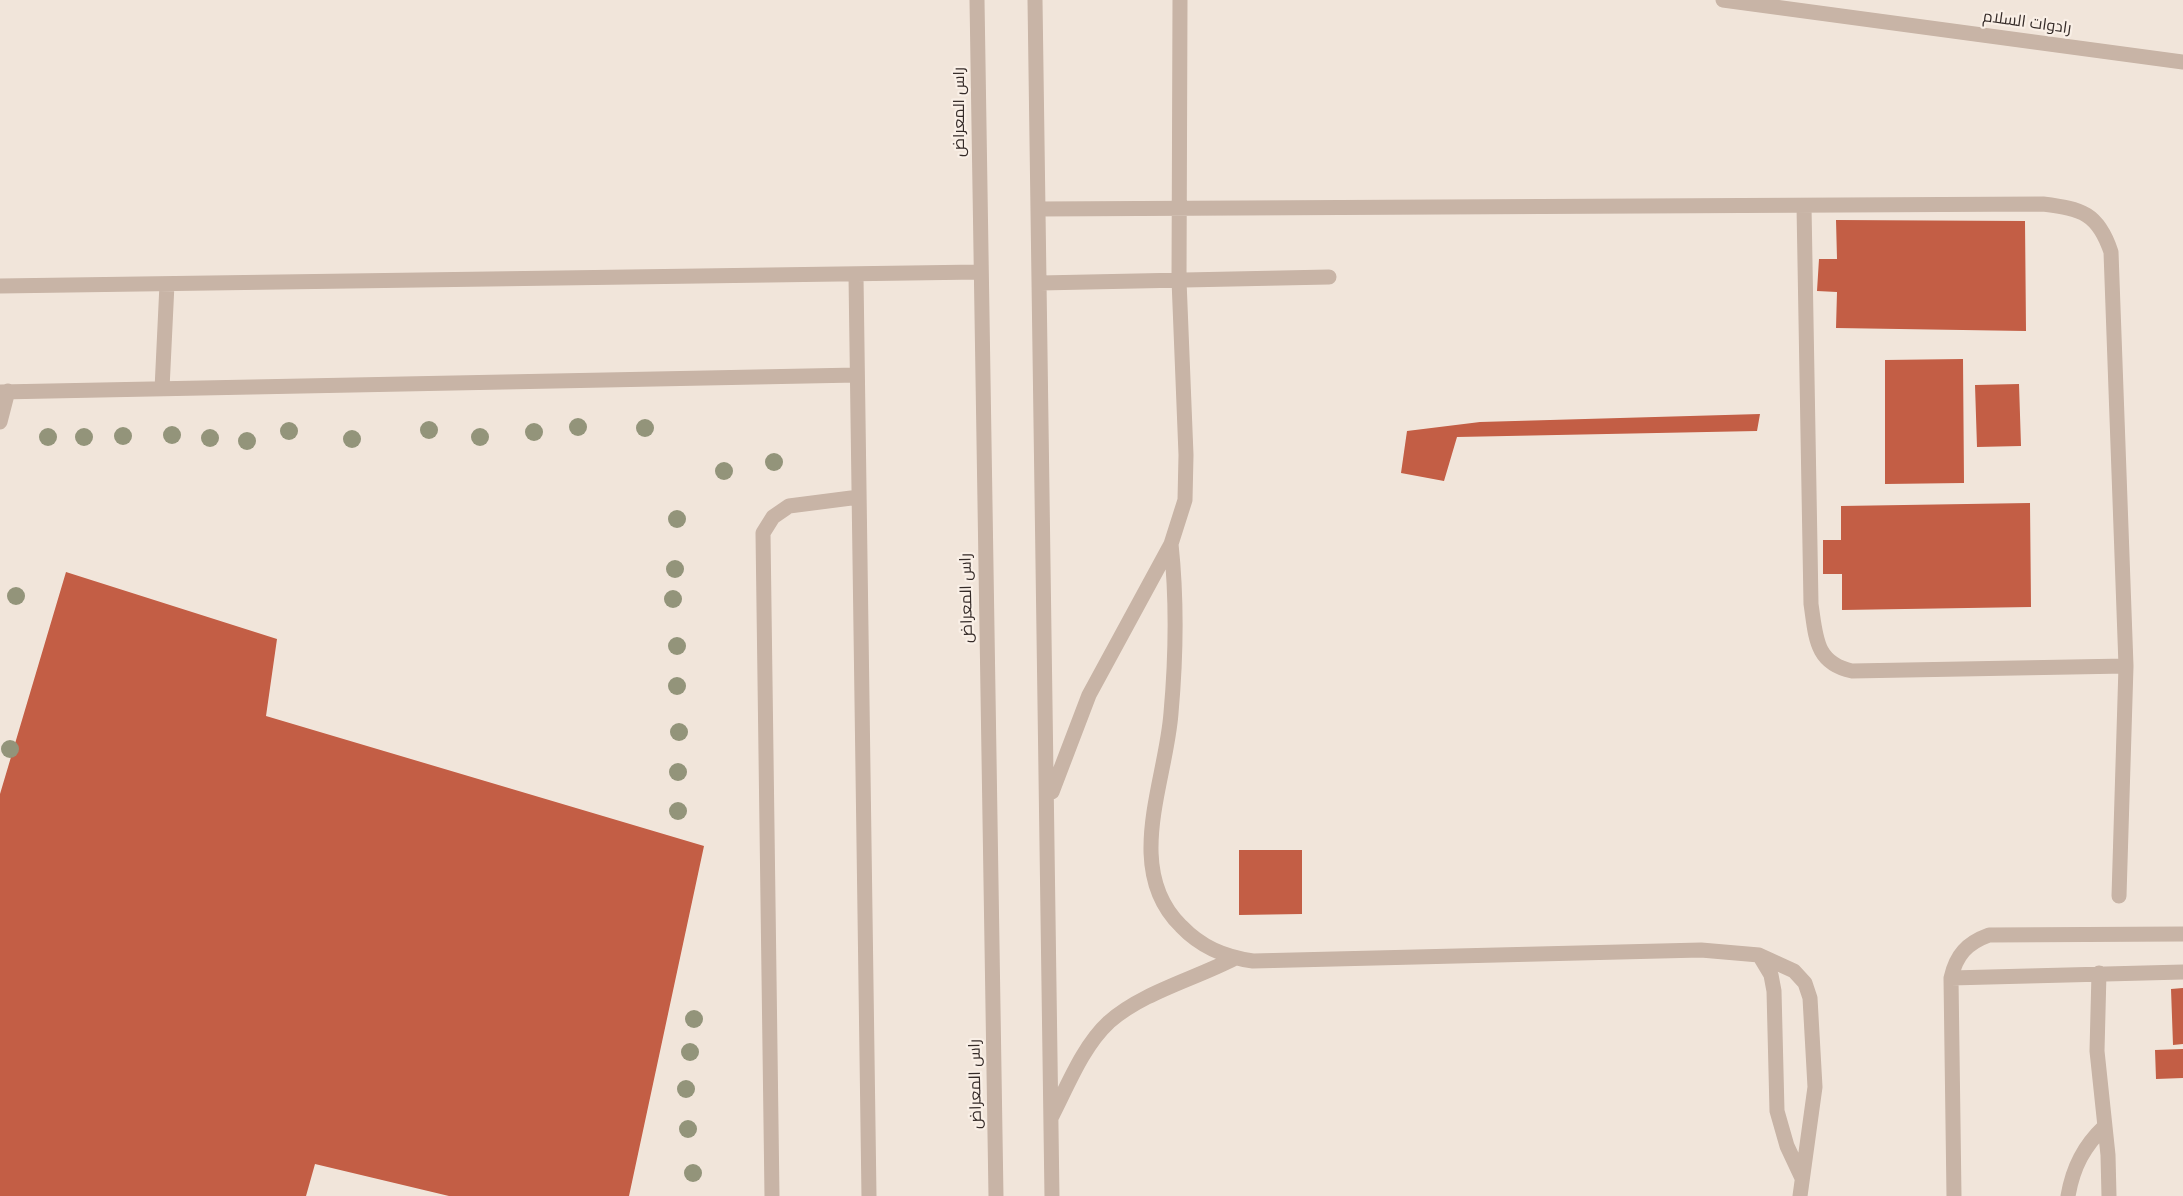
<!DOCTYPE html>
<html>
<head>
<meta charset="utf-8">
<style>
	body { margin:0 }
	canvas { display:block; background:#f1e5da }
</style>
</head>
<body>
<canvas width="2183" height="1196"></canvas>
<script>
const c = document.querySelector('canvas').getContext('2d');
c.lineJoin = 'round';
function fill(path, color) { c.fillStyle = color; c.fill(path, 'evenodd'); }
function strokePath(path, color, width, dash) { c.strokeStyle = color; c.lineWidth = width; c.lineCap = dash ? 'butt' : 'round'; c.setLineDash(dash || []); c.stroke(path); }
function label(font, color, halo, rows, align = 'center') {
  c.font = font + ' "DM Sans",Cairo,sans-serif'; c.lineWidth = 4.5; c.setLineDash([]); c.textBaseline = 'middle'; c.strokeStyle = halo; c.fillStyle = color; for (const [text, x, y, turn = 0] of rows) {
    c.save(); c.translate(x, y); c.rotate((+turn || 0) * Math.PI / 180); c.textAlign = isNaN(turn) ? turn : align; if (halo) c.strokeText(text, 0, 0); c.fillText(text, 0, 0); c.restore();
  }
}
fill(new Path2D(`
	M1836,220L2025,221L2026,331L1836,328L1837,292L1817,291L1819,259H1837Z
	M1963,359L1964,483L1885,484V360Z
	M2019,384L2021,446L1977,447L1975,385Z
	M1760,414L1757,431L1457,437L1444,481L1401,473L1407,431L1480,422Z
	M2030,503L2031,607L1842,610V574H1823V540H1841V506Z
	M66,572L277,639L266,716L704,846L629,1196H449L315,1164L306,1196H0V794Z
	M1239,850H1302V914L1239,915Z
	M2183,988V1044L2173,1045L2171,989Z
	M2183,1049V1078L2156,1079L2155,1050Z`), '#c35e45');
strokePath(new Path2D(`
	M977,0L996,1196
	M1035,0L1052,1196
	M1723,0L2183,62
	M1804,206L1811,604C1816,637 1815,663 1852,671L2126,666
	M1039,209L2043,204C2082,209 2098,213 2111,252L2126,666L2119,896
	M856,276L869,1196
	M1040,283L1329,277
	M0,286L979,272
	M162,389L167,284
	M0,392L857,375
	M0,422L8,391
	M1171,544C1177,600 1176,657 1171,713C1166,782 1123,869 1181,926C1201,947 1224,957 1253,961L1701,950L1759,955L1794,971L1805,983L1810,998L1815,1087L1800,1196
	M1052,792L1089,695L1171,544L1185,500L1186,455L1179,280L1180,0
	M1759,955L1771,975L1774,991L1777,1111L1787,1146L1802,1178
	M2099,973L2097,1051L2108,1155L2109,1196
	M1951,978L2183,972
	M1052,1116C1068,1085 1083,1046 1109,1022C1143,992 1195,979 1235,958
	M772,1196L763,533L773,517L789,506L859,497
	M1954,1196L1951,978C1956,955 1967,943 1989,935L2183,934
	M2068,1196C2073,1167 2084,1146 2105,1126`), '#c8b4a6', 15);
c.fillStyle = '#93947a';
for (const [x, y] of [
	[578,427],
	[645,428],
	[429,430],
	[289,431],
	[534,432],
	[172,435],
	[123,436],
	[48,437],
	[84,437],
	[480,437],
	[210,438],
	[352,439],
	[247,441],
	[774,462],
	[724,471],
	[677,519],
	[675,569],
	[16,596],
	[673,599],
	[677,646],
	[677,686],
	[679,732],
	[10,749],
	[678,772],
	[678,811],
	[694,1019],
	[690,1052],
	[686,1089],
	[688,1129],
	[693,1173]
]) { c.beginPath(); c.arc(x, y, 9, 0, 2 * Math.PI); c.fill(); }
label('16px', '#342a27', '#f9efe6', [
	["رادوات السلام",2027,23,8],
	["راس المعراض",960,112,-90],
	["راس المعراض",967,598,-91],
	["راس المعراض",976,1084,-91]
]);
</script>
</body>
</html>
